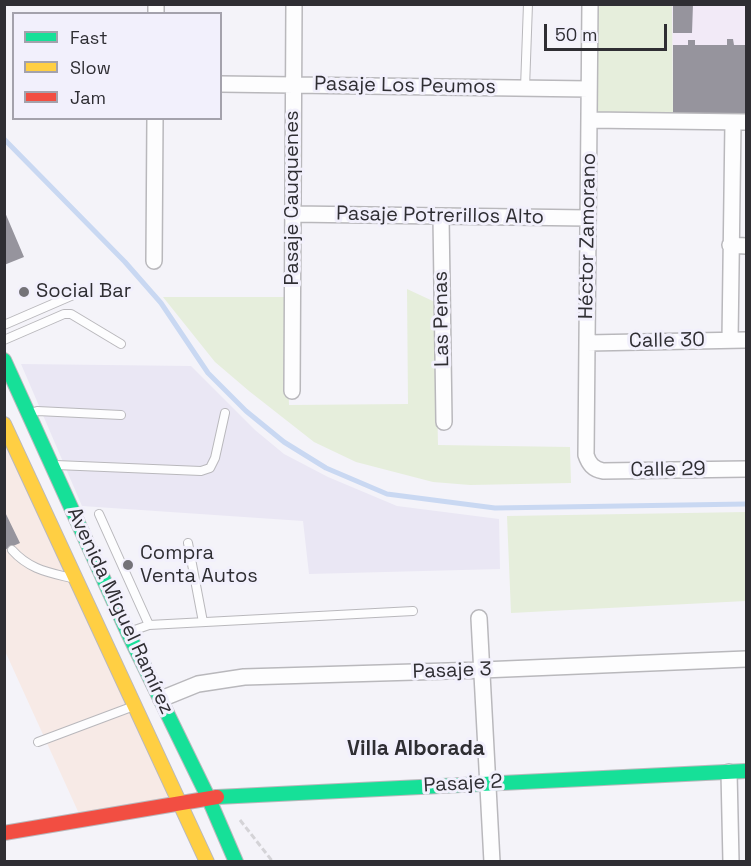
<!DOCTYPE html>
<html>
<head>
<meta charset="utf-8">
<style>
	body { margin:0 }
	#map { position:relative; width:751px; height:866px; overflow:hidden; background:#f4f3f9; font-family:"Space Grotesk",sans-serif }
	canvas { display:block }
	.frame { position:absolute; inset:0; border:6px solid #2f2e33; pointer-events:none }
	.legend { position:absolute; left:12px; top:12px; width:210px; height:108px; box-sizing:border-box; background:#f2f0fc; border:2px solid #a4a2ac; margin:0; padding:8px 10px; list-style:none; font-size:18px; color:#2f2e33 }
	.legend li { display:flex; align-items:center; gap:12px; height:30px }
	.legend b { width:30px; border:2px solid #a4a2ac }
	.scale { position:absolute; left:544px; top:24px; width:123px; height:27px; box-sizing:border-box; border:3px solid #2f2e33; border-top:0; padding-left:8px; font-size:18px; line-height:21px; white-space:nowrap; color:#2f2e33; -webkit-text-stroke:4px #f2f0fc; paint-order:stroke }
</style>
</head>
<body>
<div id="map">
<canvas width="751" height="866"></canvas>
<div class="frame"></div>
<ul class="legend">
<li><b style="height:8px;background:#16e098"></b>Fast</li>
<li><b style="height:8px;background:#ffcf43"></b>Slow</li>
<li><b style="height:8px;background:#f24e42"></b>Jam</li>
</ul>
<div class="scale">50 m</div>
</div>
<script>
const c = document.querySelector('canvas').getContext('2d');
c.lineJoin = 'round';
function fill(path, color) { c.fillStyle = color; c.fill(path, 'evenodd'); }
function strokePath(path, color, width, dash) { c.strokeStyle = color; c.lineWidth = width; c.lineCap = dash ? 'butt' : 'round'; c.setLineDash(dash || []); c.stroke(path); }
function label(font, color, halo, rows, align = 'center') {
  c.font = font + ' "Space Grotesk",sans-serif'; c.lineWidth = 6; c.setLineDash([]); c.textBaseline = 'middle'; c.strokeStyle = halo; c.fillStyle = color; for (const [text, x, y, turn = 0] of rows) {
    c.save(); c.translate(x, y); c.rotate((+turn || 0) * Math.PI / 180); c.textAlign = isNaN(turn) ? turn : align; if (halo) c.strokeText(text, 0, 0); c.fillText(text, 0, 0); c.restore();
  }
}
fill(new Path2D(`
	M4,427L178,801L81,818L5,651Z`), '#f7eae6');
fill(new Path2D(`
	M21,364L191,366L255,430L284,454L328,477L397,506L499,519L500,569L309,574L303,521L82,506Z`), '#eae7f4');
fill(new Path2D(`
	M672,5H746V115H673Z`), '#f2eaf7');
fill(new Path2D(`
	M598,5H672L673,115H596Z
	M407,289L435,302L438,445L570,447L571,483L470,485L433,482L356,462L314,442L249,391L215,362L163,297H285L289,405L408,404Z
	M746,512V601L511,613L507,516Z`), '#e6eedc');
strokePath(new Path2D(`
	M4,139L125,262L161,303L208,373L246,411L284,442L326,468L387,494L495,508L746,504`), '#c9d8f2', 5);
fill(new Path2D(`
	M673,4H693L692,33H673Z
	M727,39H733L734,45H746V115H673V45H688V40H695V45H727Z
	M4,210L24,257L4,265Z
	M4,510L20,543L4,550Z`), '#96949d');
const lane = new Path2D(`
	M525,88L528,4
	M4,325L78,293
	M4,340L64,314H71L121,344
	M30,413L37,411L121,415
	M56,465L201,471L210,468L215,458L225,413
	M99,514L149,625L129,632
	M188,543L203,622
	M12,550C29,569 47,572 71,578
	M149,625L413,611
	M38,742L134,706`);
const street = new Path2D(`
	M590,4L586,455C589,464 593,469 603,471L746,469
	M156,14V4
	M220,84L589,89
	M589,120L746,122
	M293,214L588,218
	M441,216L444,422
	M730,245L746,246
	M154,261L155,118
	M730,340L733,122
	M587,343L746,340
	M292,391L294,4
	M479,618L492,862
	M161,699L198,684L244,677L482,670L746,659
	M729,772L731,862`);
const fast = new Path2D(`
	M4,360L128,633L208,797L236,862
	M217,797L746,771`);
const slow = new Path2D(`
	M4,424L207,862`);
const jam = new Path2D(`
	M4,833L217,797`);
strokePath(lane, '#b9b8bc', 10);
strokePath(street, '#b9b8bc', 18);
strokePath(fast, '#b9b8bc', 16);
strokePath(slow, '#b9b8bc', 16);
strokePath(jam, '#b9b8bc', 16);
strokePath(new Path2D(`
	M240,820L273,862`), '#d4d3d7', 3, [6, 3]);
strokePath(lane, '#fdfdfe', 8);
strokePath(street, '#fdfdfe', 15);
strokePath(fast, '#16e098', 14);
strokePath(slow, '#ffcf43', 14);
strokePath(jam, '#f24e42', 14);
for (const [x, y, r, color] of [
	[24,292,6,"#747378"],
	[128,565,6,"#747378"]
]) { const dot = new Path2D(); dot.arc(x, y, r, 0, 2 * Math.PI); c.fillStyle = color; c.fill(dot); strokePath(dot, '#f2f0fc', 2); }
label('20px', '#2f2e33', '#f2f0fc', [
	["Pasaje Los Peumos",405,86,1],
	["Pasaje Cauquenes",293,198,-90],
	["Pasaje Potrerillos Alto",440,216,1],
	["Héctor Zamorano",588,236,-89],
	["Las Penas",442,319,-91],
	["Calle 30",667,341,-1],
	["Calle 29",668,470,-1],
	["Avenida Miguel Ramírez",120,611,65],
	["Pasaje 3",452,671,-2],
	["Pasaje 2",463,784,-3]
]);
label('20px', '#2f2e33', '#f2f0fc', [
	["Social Bar",36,292],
	["Compra",140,554],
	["Venta Autos",140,577]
], 'left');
label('bold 21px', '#2f2e33', '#f2f0fc', [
	["Villa Alborada",416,749]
]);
</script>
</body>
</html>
